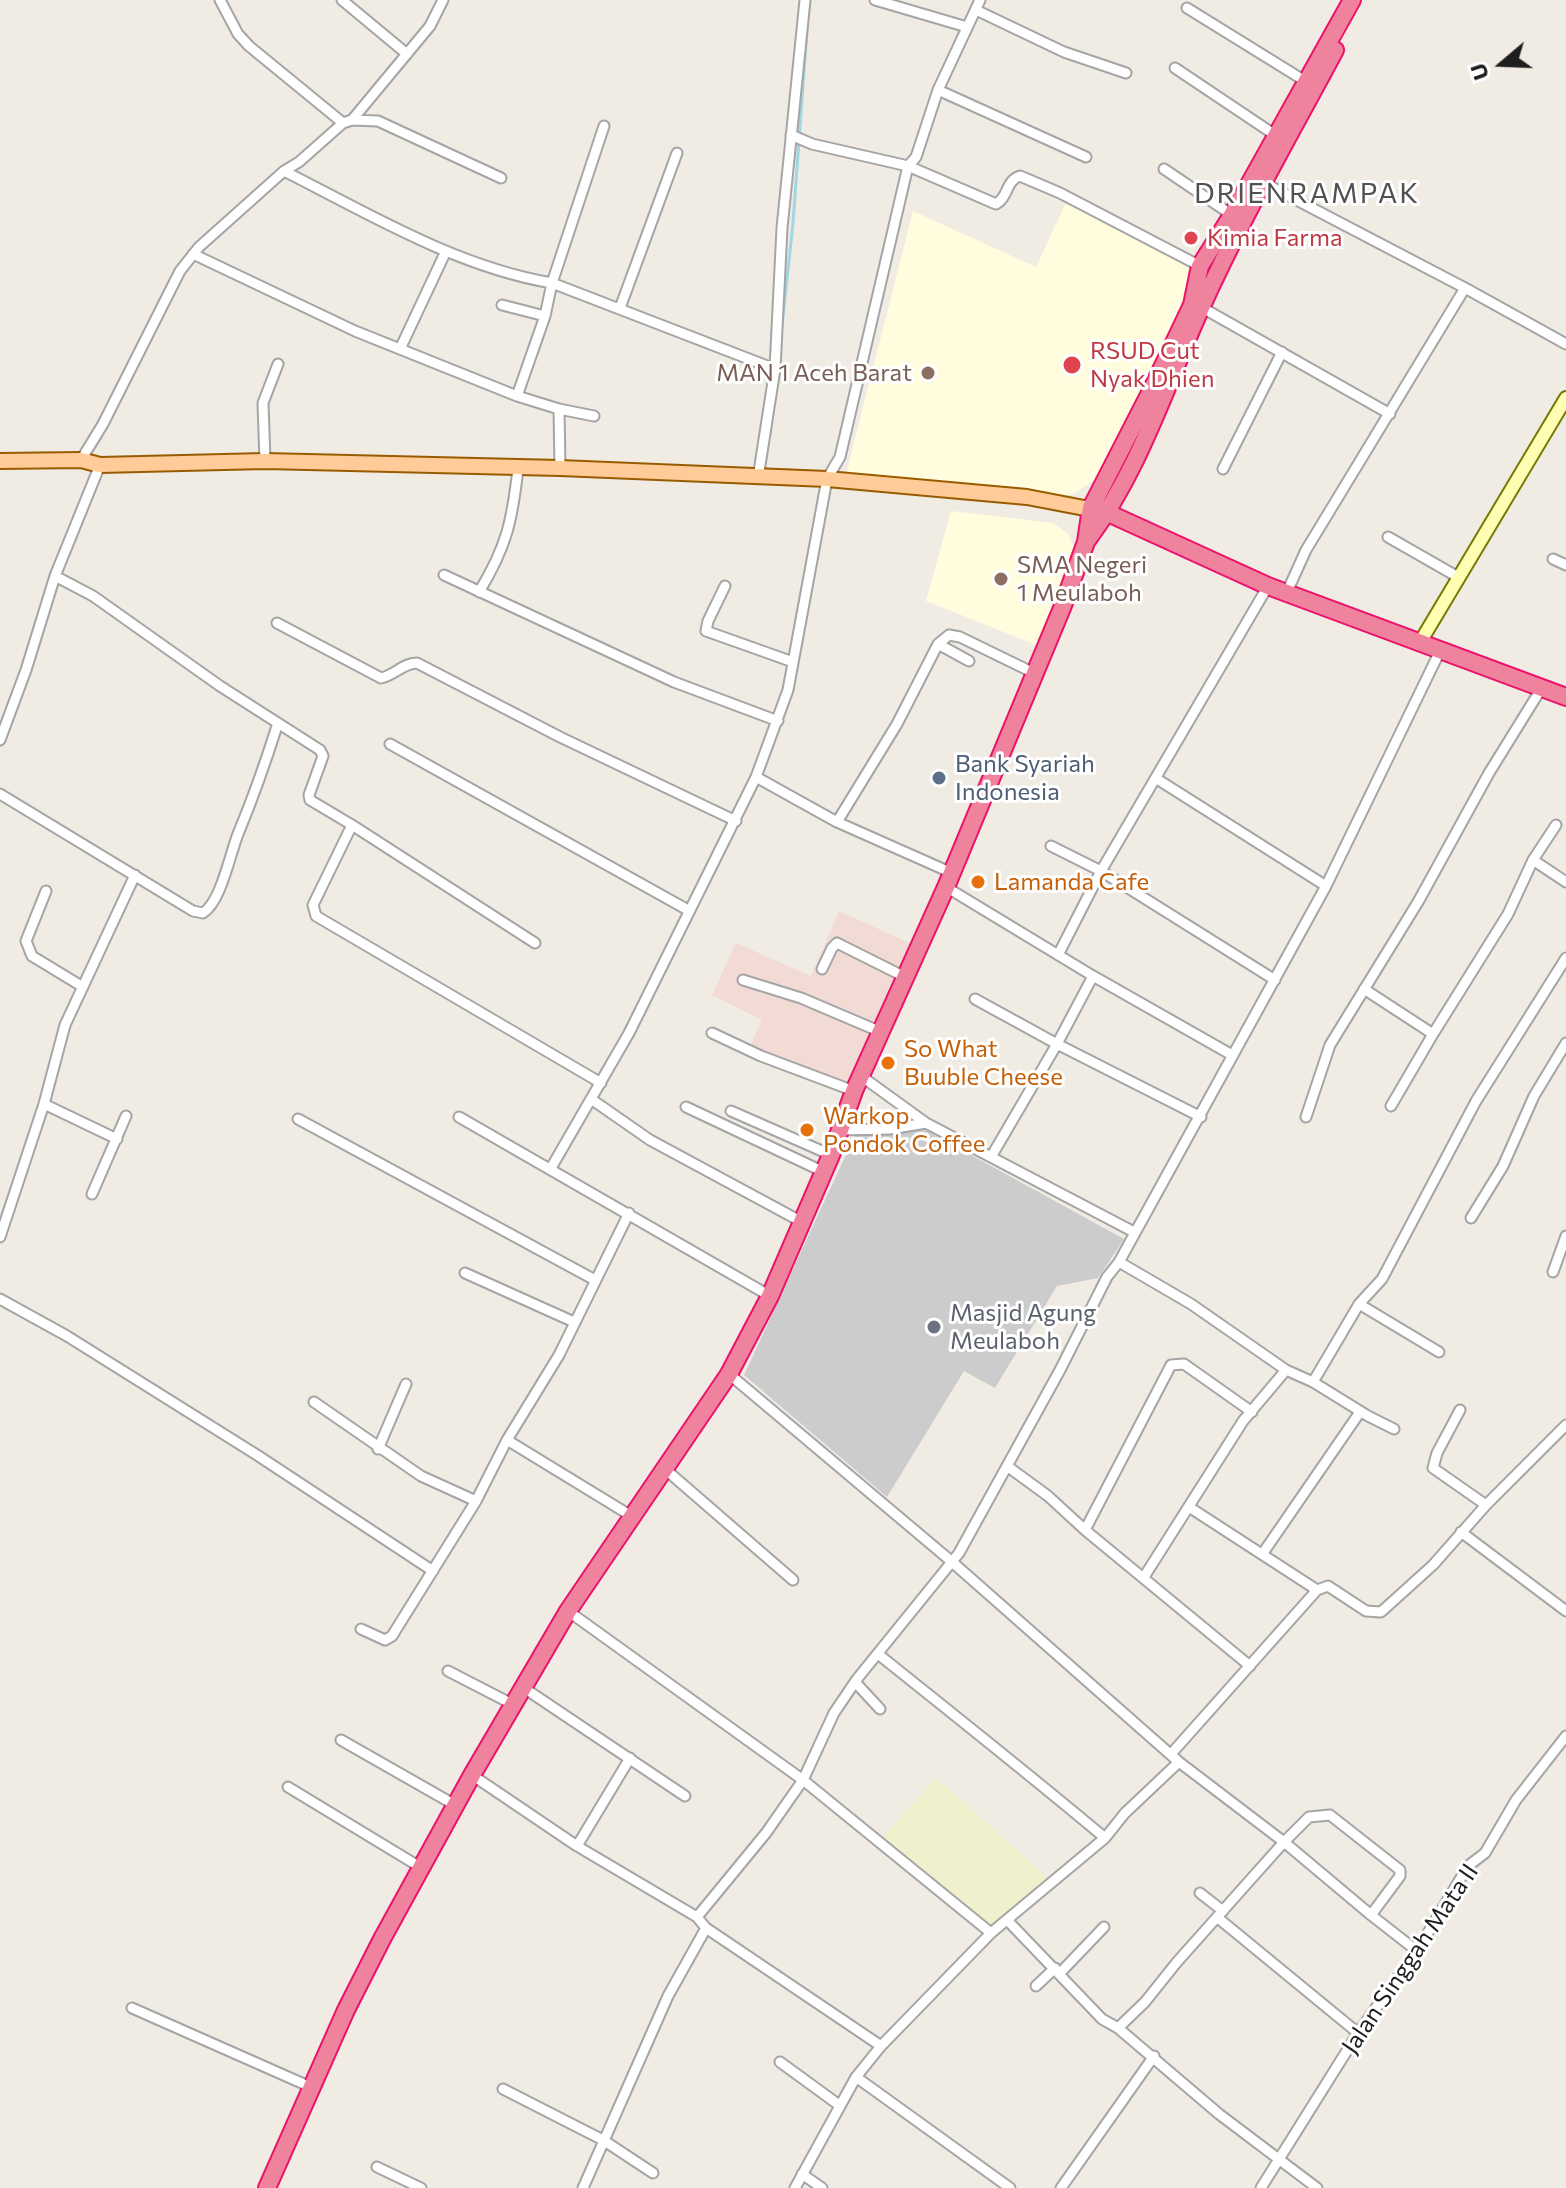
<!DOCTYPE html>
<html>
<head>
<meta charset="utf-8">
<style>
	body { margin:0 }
	#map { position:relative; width:1566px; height:2188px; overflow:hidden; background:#f0ebe3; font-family:Commissioner,sans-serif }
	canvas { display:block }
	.north { position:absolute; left:1462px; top:24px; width:80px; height:80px; -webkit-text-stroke:6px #fff; paint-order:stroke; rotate:251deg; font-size:22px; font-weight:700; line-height:32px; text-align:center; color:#1e1e1e }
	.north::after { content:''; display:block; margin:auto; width:28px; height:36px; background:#1e1e1e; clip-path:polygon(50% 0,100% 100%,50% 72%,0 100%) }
</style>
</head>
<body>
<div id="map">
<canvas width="1566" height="2188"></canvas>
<div class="north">U</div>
</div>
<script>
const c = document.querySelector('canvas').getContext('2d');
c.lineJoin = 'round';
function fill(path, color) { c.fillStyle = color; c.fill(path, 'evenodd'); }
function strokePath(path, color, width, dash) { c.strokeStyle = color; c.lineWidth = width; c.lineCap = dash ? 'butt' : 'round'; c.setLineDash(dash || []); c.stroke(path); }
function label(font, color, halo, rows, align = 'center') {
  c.font = font + ' Commissioner,sans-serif'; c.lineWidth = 6; c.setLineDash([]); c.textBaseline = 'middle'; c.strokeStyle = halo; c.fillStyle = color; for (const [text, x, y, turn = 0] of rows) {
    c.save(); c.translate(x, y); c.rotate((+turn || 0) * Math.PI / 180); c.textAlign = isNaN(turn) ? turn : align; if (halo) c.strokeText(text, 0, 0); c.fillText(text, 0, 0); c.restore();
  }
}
fill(new Path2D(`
	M1070,194L1202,266L1109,463L1095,480L1073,494L1050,499L845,478L913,211L1036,267Z
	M951,511L1054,523L1068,534L1078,557L1041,647L926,601Z`), '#fffddd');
fill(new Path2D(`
	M911,1122L1124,1239L1098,1278L1057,1286L995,1388L964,1371L887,1497L744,1375L856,1133Z`), '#ccc');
fill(new Path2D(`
	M839,911L916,946L853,1090L750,1046L762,1020L712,995L736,943L811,976Z`), '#f3dbd5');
fill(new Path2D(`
	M936,1778L1049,1879L995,1940L882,1838Z`), '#f0f1cc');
strokePath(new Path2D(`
	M781,335L793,223L808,16
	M770,434L772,418`), '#9fd7e2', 3);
const street = new Path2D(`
	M342,0L407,54
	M875,0L967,27
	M1187,8L1305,81
	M976,10L1064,52L1126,73
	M1175,68L1275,135
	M938,90L1086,157
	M352,120L430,26L443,0
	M343,123L352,120L378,121L501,178
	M791,135L812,144L908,166L996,204C1008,198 1006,180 1020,176L1060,193L1200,266
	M1164,169L1232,215
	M284,171C369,214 457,267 552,283L775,369
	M1264,183L1465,288L1566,344
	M193,254L355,331L517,396L545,316L552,283L604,126
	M502,305L545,316
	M1201,307L1390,414
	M620,308L677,153
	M400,349L446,251
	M517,396L559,409
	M81,460L103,424L180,271L199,247L284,171L299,162L343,123L249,46L238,34L220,0
	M265,461L263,403L278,364
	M560,468L559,409L594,416
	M1223,469L1282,352
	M758,478L775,369L782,228L805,0
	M1388,537L1458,577
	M1553,559L1566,565
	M444,575L674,682L778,721
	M55,576L93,596L220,686L320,750L323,756L309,795L310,800L352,825L313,905L316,916L601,1083
	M725,586L708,621L706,631L793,662
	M479,592C507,546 512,521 518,469
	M1287,592L1306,550L1465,288
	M277,623L381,678C395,675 403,663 417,663L560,737L736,821
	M938,644L969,661
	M0,740L26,670L55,576L100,465
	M390,744L688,910
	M756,777L837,822L952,873
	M1157,779L1326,886
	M0,794L193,911L203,913C221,902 230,854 238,834C253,798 266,761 278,723
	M837,822L897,724L938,644L949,635L960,637L1034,673
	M352,825L535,943
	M1051,846L1101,871L1275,980
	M1533,860L1556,825
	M946,887L1093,976L1232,1055
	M46,891L26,941L32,956L83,987
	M1058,955L1101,871L1268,586
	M822,969L832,948L837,943L905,977
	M743,980L801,998L881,1032
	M1364,989L1433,1034L1391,1106
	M975,999L1057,1044L1201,1117
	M712,1033L761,1056L854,1091
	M1433,1034L1508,914L1533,860L1566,882
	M861,1076L926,1123L1134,1232
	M591,1099L650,1140L802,1222
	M44,1104L117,1139
	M686,1107L824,1172
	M731,1111L831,1155
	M459,1117L770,1296
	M1306,1117L1330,1045L1418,902L1489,773L1541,689
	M298,1119L595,1280
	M840,1130L890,1129L926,1123
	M991,1157L1057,1044L1093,976
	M551,1168L629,1033L756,777L788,690L827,479L840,457L908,166L916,157L938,90L980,0
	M92,1194L126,1116
	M1471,1218L1503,1166L1534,1096L1566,1043
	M0,1237L44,1104L65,1025L135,875
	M1119,1262L1191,1304L1286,1370L1313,1382L1368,1416L1394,1429
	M1553,1272L1566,1236
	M465,1273L574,1322
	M0,1299L67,1336L257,1455L433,1571
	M1359,1304L1439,1352
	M729,1374L951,1561L1179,1762L1284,1842L1371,1915L1417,1951
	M1313,1382L1359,1304L1382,1279L1476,1101L1566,958
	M314,1402L421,1476L476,1501
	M1460,1410L1437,1453L1433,1468L1486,1505
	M507,1440L633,1517
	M378,1449L406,1384
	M1007,1466L1048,1496L1085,1530L1250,1666
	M665,1469L793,1580
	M1189,1507L1317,1590
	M1085,1530L1171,1365L1184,1364L1252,1412
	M1461,1532L1566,1611
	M1263,1553L1360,1412
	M1144,1577L1243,1421L1286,1370
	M568,1611L803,1780L991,1933
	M361,1629L385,1640L392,1636L476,1501L507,1440L559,1355L629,1213
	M878,1654C954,1715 1030,1775 1105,1838
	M448,1671L514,1705
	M855,1682L880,1709
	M524,1688L685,1796
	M341,1740L455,1805
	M1171,1754L1317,1590L1328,1586L1366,1611L1381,1612L1433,1565L1486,1505L1566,1425
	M472,1775L577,1846L697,1917L706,1928L881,2046
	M288,1787L420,1867
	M577,1846L630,1758
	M1200,1893L1223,1911
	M697,1917L766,1833L803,1780L834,1713L857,1679L959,1553L1060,1370L1107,1277L1119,1262L1326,886L1440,651
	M1218,1918L1358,2033
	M1008,1921L1102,2019L1118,2028L1219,2114L1317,2188
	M1060,1973L1104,1927
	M1036,1986L1055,1968
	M132,2008L313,2088
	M1118,2028L1145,2002L1177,1962L1284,1842L1309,1817L1330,1815L1400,1870V1876L1371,1915
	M780,2062L839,2105
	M856,2077L1010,2188
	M503,2089L603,2140L653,2173
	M377,2167L421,2188
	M802,2174L822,2188
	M583,2188L668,1996L706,1928
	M795,2188L856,2077L881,2046L991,1933L1105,1838L1125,1813L1179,1762
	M1061,2188L1154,2056
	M1261,2188L1358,2033L1417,1951L1468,1866L1485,1853L1516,1800L1566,1736`);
const secondary = new Path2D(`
	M1419,644L1566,398`);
const primary = new Path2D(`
	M0,461L81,460L100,465L265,461L560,468L827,479L1027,497L1100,511`);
const highway = new Path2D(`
	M1108,513L1268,586L1566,697
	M1088,539C1139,471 1165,387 1200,310C1240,221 1289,136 1335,50
	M267,2188L346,2010L382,1939L472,1775L568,1611L729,1374L770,1296L831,1155L854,1091L946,887L1062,608L1086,542L1091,508L1152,389L1192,305L1200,266L1232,215L1352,0`);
strokePath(street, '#a5a5a5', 13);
strokePath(secondary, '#747a00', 16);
strokePath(primary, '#985c00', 18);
strokePath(highway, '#ec126b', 20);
strokePath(street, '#fff', 9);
strokePath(secondary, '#fffeb2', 12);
strokePath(primary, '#fc9', 14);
strokePath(highway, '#ef839e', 16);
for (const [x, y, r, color] of [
	[1191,238,8,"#e0444e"],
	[1072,365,10,"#e0444e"],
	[928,373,8,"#8d6e63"],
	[1001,579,8,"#8d6e63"],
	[939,778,8,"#5c6f8a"],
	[978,882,8,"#e8710a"],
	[888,1063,8,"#e8710a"],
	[807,1130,8,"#e8710a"],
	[934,1327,8,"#6b7280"]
]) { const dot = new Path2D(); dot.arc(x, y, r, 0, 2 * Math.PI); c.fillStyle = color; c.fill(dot); strokePath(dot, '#fff', 3); }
label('24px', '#be3a42', '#fff', [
	["Kimia Farma",1207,238],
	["RSUD Cut",1090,351],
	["Nyak Dhien",1090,379]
], 'left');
label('24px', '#785e54', '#fff', [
	["MAN 1 Aceh Barat",912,373],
	["SMA Negeri",1017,565,"left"],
	["1 Meulaboh",1017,593,"left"]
], 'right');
label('24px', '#4e5e75', '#fff', [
	["Bank Syariah",955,764],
	["Indonesia",955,792]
], 'left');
label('24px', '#c56008', '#fff', [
	["Lamanda Cafe",994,882],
	["So What",904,1049],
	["Buuble Cheese",904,1077],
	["Warkop",823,1116],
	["Pondok Coffee",823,1144]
], 'left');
label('24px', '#5b616d', '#fff', [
	["Masjid Agung",950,1313],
	["Meulaboh",950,1341]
], 'left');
label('24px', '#1e1e1e', '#fff', [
	["Jalan Singgah Mata II",1410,1959,-56]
]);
c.letterSpacing = '2px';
label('28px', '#515151', '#fff', [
	["DRIENRAMPAK",1307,194]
]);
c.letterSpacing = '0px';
</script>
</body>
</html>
